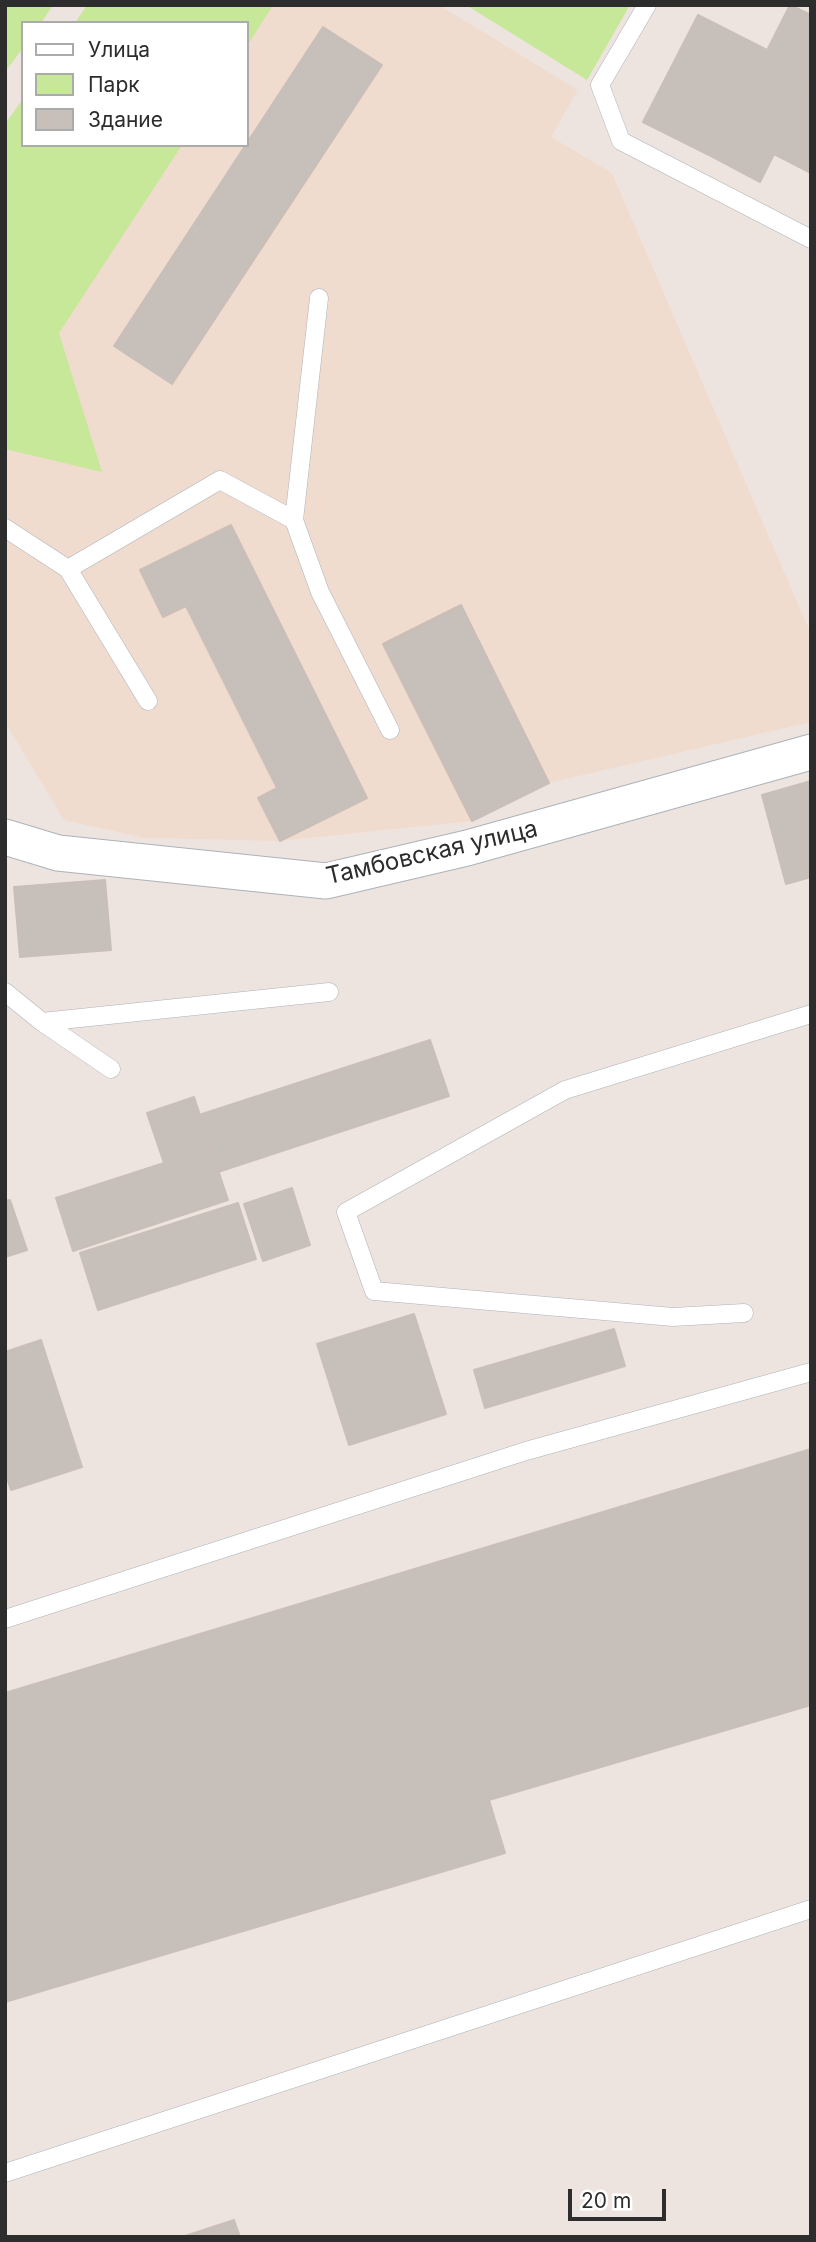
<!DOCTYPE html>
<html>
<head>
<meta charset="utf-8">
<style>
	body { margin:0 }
	#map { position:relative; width:816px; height:2242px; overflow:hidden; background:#eee4df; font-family:Inter,sans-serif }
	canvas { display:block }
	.frame { position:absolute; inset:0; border:7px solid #2d2d2d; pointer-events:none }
	.legend { position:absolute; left:21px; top:21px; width:228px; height:126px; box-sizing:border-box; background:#fff; border:2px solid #ababab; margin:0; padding:9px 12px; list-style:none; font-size:21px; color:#2d2d2d }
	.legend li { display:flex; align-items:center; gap:14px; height:35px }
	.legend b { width:35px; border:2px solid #ababab }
	.scale { position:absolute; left:568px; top:2189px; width:98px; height:32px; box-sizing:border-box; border:4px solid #2d2d2d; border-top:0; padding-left:9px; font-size:21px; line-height:24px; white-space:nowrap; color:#2d2d2d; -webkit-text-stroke:5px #fff; paint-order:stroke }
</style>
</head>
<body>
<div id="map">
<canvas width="816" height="2242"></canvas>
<div class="frame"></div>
<ul class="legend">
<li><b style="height:9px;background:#fff"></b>Улица</li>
<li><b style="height:19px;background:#c7e799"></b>Парк</li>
<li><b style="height:19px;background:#c7bfba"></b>Здание</li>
</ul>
<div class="scale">20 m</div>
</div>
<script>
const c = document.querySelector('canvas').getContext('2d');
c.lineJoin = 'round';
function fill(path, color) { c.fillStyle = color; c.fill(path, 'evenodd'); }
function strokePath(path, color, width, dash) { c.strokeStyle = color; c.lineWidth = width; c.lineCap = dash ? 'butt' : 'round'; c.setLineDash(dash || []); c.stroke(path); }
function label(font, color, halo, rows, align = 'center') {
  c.font = font + ' Inter,sans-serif'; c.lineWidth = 7; c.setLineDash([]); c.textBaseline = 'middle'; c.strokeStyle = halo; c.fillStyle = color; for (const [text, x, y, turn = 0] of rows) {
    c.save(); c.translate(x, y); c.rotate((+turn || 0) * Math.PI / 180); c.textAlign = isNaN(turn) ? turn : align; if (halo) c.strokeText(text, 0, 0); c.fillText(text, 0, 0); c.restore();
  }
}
fill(new Path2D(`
	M87,5H439L578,90L551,137L612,173L811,634V722L549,783L472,821L280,841L145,838L64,820L5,722V124L23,99V145H247V23H75Z`), '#f0dcce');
fill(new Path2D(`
	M5,5H53L41,23H23V48L5,72Z
	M87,5H273L247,46V23H75Z
	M466,5H630L587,80Z
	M23,99V145H182L59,333L102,472L5,449V124Z`), '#c7e799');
const building = new Path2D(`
	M790,5L811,15V86L809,85L760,182L713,157Z
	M698,15L767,50L713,157L643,122Z
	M323,27L382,65L172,384L114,346Z
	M809,85L811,86V173L774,154Z
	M231,525L367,798L280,841L258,798L277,788L186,606L163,617L140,570Z
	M461,605L549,783L472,821L383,644Z
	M811,781V877L786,884L762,795Z
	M105,880L111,950L20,957L14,887Z
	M430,1040L449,1096L218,1172L199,1115Z
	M194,1097L228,1200L73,1251L56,1198L164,1163L147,1113Z
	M292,1188L310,1245L263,1261L244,1204Z
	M10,1200L27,1250L5,1257V1201Z
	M238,1203L256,1259L98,1310L80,1253Z
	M414,1314L446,1414L349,1445L317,1344Z
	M614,1329L625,1366L485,1408L474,1370Z
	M41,1340L82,1467L11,1490L5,1472V1352Z
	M811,1449V1705L489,1800L505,1853L5,2002V1693Z
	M234,2220L240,2237H182Z`);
fill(building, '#c7bfba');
strokePath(building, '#cabfb8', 2);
const service = new Path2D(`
	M647,5L600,85L621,141L811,239
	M294,520L320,592L390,730
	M5,528L68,569L220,480L294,520L319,298
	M68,569L148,701
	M5,992L42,1022L111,1069
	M42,1022L329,992
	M744,1313L673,1317L374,1291L346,1212L565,1090L811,1014
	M5,1619L526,1451L811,1372
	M5,2173L811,1909`);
const minor = new Path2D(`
	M5,837L58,853L326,881L467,848L811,752`);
strokePath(service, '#acb2b9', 19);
strokePath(minor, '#acb2b9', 37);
strokePath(service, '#fff', 18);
strokePath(minor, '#fff', 35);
label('24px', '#2d2d2d', '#fff', [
	["Тамбовская улица",432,853,-13]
]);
</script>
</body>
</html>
